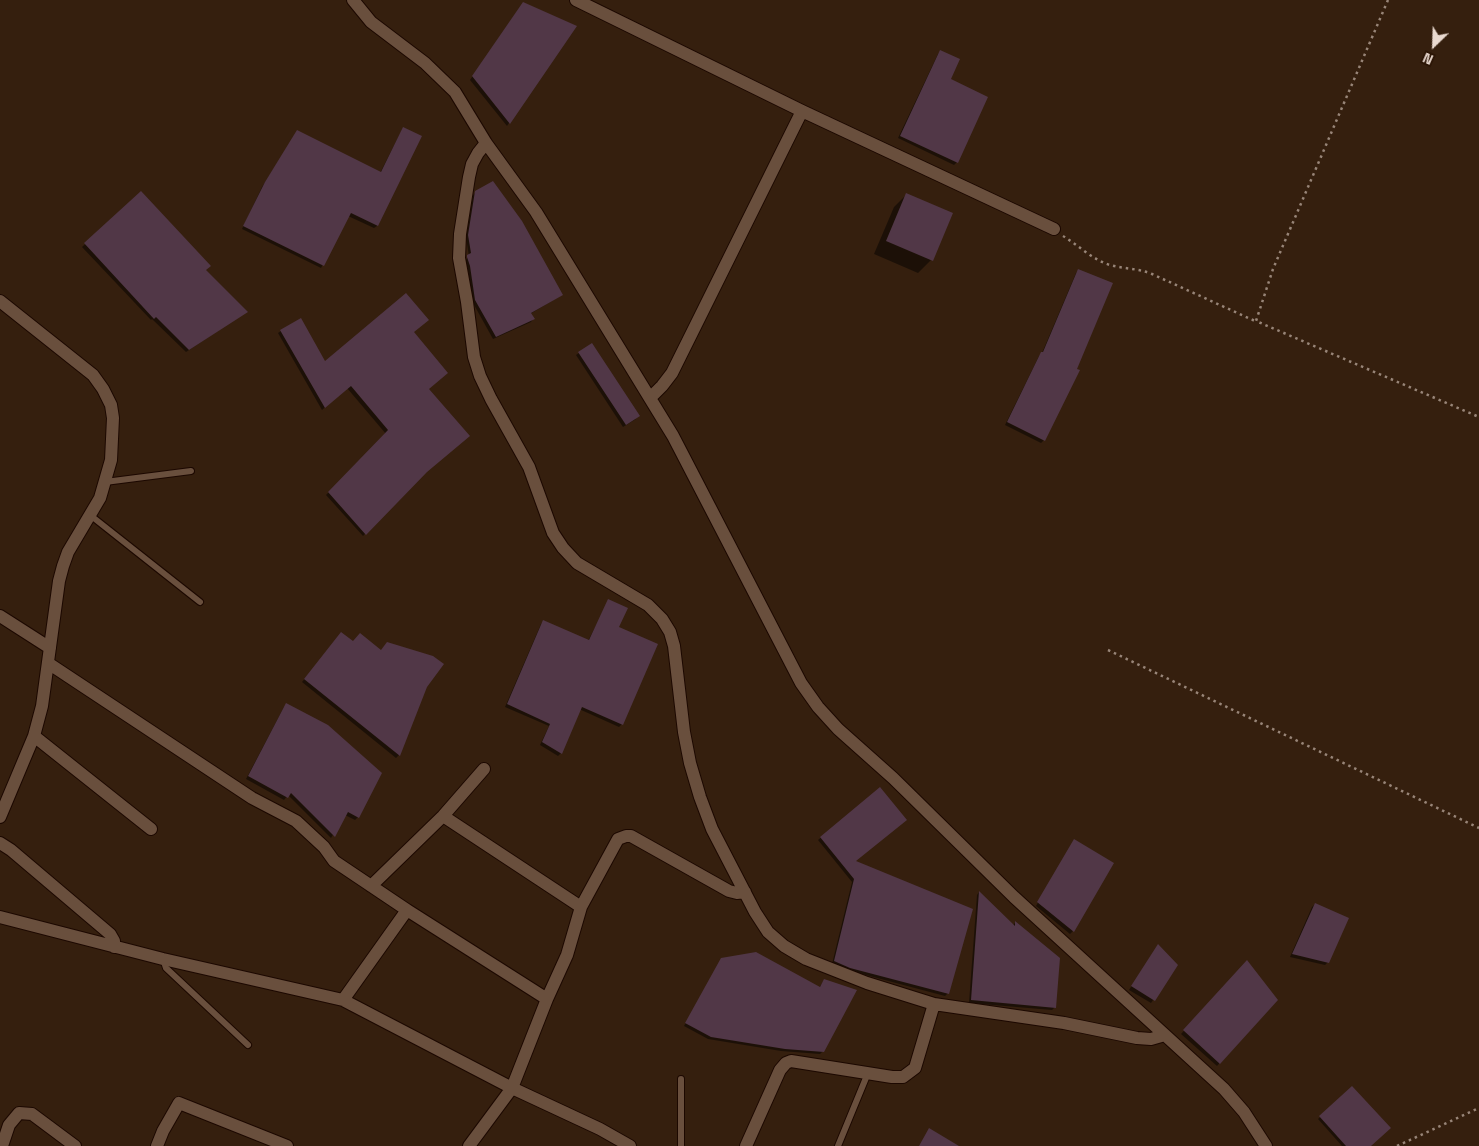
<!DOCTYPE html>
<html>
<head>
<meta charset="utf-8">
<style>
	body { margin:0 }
	#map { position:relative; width:1479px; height:1146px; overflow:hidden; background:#351f0e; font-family:"Space Grotesk",sans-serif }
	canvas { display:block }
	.north { position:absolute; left:1409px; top:20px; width:50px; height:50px; -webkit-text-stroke:4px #2b1505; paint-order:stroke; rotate:204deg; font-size:14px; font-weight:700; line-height:20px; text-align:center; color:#eadad0 }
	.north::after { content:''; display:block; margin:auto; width:18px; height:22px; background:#eadad0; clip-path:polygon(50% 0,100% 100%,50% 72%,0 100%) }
</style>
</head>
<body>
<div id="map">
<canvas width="1479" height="1146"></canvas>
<div class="north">N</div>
</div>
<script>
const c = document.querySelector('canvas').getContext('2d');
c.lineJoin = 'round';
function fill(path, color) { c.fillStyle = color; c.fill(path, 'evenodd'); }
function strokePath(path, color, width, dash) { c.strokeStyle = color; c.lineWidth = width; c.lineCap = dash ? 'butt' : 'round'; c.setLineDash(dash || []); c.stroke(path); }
fill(new Path2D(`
	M520,7L575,26L507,126L470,80Z
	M941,51L949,80L957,162L954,165L898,138L938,54Z
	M403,128L420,137L377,226L374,228L348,216L321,268L242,229L262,187L295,135L380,173Z
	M141,192L204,270L246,312L186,352L152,319L151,320L82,247Z
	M476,192L562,295L530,314L533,319L531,322L493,339L473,303L468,270L465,261L469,256L466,238L473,195Z
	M907,194L931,260L918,273L874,254L894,207Z
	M1079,270L1044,440L1041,443L1005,425L1039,356L1042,353L1076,273Z
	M281,331L325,363L413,332L428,389L423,474L363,536L326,495L386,434L347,388L322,410L278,333Z
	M579,353L636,419L623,427L576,355Z
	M609,600L618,627L622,724L619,727L579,709L561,753L558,756L540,745L549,726L505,707L541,624L544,621L588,641Z
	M339,637L353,643L381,651L426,686L399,755L396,758L302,682Z
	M284,707L358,817L355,820L345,815L331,838L288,795L284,800L246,779Z
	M880,789L854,862L948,993L945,996L847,970L832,964L852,882L818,840Z
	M1072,844L1073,931L1070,934L1036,906Z
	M979,892L1012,926L1015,923L1055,1007L1052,1010L969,1003L977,895Z
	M1315,904L1328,962L1325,965L1290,957L1312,907Z
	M1156,948L1176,966L1151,1003L1129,990Z
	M1247,962L1277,1000L1217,1066L1181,1034Z
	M719,963L819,988L824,980L823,1051L820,1054L781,1051L708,1039L684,1026Z
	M1352,1088L1370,1146H1342L1318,1119Z`), '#0007');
fill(new Path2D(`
	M523,2L577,26L510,124L472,76Z
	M940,50L960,59L951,79L988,97L958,163L900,136Z
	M403,127L422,136L378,226L351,213L324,266L243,226L265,182L297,130L381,172Z
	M493,181L522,221L563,295L531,313L535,319L496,337L475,300L470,266L467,257V255L471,253L468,235L475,191Z
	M141,191L211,266L206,270L248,312L189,350L156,317L154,319L84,243Z
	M906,193L953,213L933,261L886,241Z
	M1078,269L1113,283L1077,369L1080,370L1045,441L1007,422L1041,352H1043Z
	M406,293L429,320L414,332L448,373L429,389L470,436L427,472L366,535L328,492L388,430L351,386L325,408L280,330L301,318L325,361Z
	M592,343L640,416L626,425L578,352Z
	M608,599L628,608L619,627L658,644L623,725L582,707L562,754L542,742L550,724L507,704L543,620L589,640Z
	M341,632L353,641L360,633L381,650L387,642L433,656L444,664L427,687L400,756L304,679Z
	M286,703L328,725L382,773L359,818L348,812L335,837L291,793L288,798L248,776Z
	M880,787L907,820L856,861L973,909L949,994L850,968L834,961L854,879L820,837Z
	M1074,839L1114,863L1074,932L1037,902Z
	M979,891L1015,926V921L1060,958L1056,1008L971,1000Z
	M1315,903L1349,918L1329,963L1292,954Z
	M1158,944L1178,965L1155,1001L1131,986Z
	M756,952L820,987L824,979L857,990L824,1052L785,1049L711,1037L685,1023L721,958Z
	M1247,960L1278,1000L1220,1064L1183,1030Z
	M1352,1086L1391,1128L1371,1146H1346L1319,1116Z
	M929,1128L959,1146H919Z`), '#513747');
const lane = new Path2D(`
	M105,482L191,471
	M90,515L200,602
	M163,959L166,968L248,1045
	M681,1079V1146
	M838,1146L868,1073`);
const street = new Path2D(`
	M353,0L371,22L425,63L455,92L486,143L536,212L673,436L801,683L818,707L838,729L893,778L1014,897L1224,1089L1244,1112L1266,1146
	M576,0L802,111L1054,229
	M486,143L478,153L472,164L469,177L460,234L459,258L467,302L474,357L480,376L491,399L529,467L553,533L563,548L577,563L648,605L662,619L670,632L674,646L684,732L690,763L700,797L712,829L755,912L768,932L784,946L806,959L867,983L934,1004L1064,1023L1137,1038L1151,1039L1165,1035
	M0,301L93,375L103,389L111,405L113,418L111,460L100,498L68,552L63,566L59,581L42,706L34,736L0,817
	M650,398L662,386L672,373L802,111
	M0,616L50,648
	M48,663L252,798L296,821L324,847L334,861L407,910L547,999
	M34,736L151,829
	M443,816L581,907
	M0,843L11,850L110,934L114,941V947
	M371,886L443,816L484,769
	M0,917L163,959L343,1000L512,1088L600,1129L630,1146
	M343,1000L407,910
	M2,1146L9,1125L19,1113L32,1114L75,1146
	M157,1146L163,1131L179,1103L287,1146
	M469,1146L512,1088L547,999L567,955L581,907L618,839L626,836H631L729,891L737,893L745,892
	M746,1146L780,1070L786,1063L791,1061L892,1077H903L915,1068L934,1004`);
strokePath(lane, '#1c0800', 8);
strokePath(street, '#1c0800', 14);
strokePath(new Path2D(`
	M1388,0L1273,269L1256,321L1479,417
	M1063,236C1078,245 1093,260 1110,265C1124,269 1137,268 1152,274L1255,321
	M1108,650L1479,828
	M1397,1146L1479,1108`), '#988578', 2.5, [2.5, 4]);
strokePath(lane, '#694f3d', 6);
strokePath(street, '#694f3d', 12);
</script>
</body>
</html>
